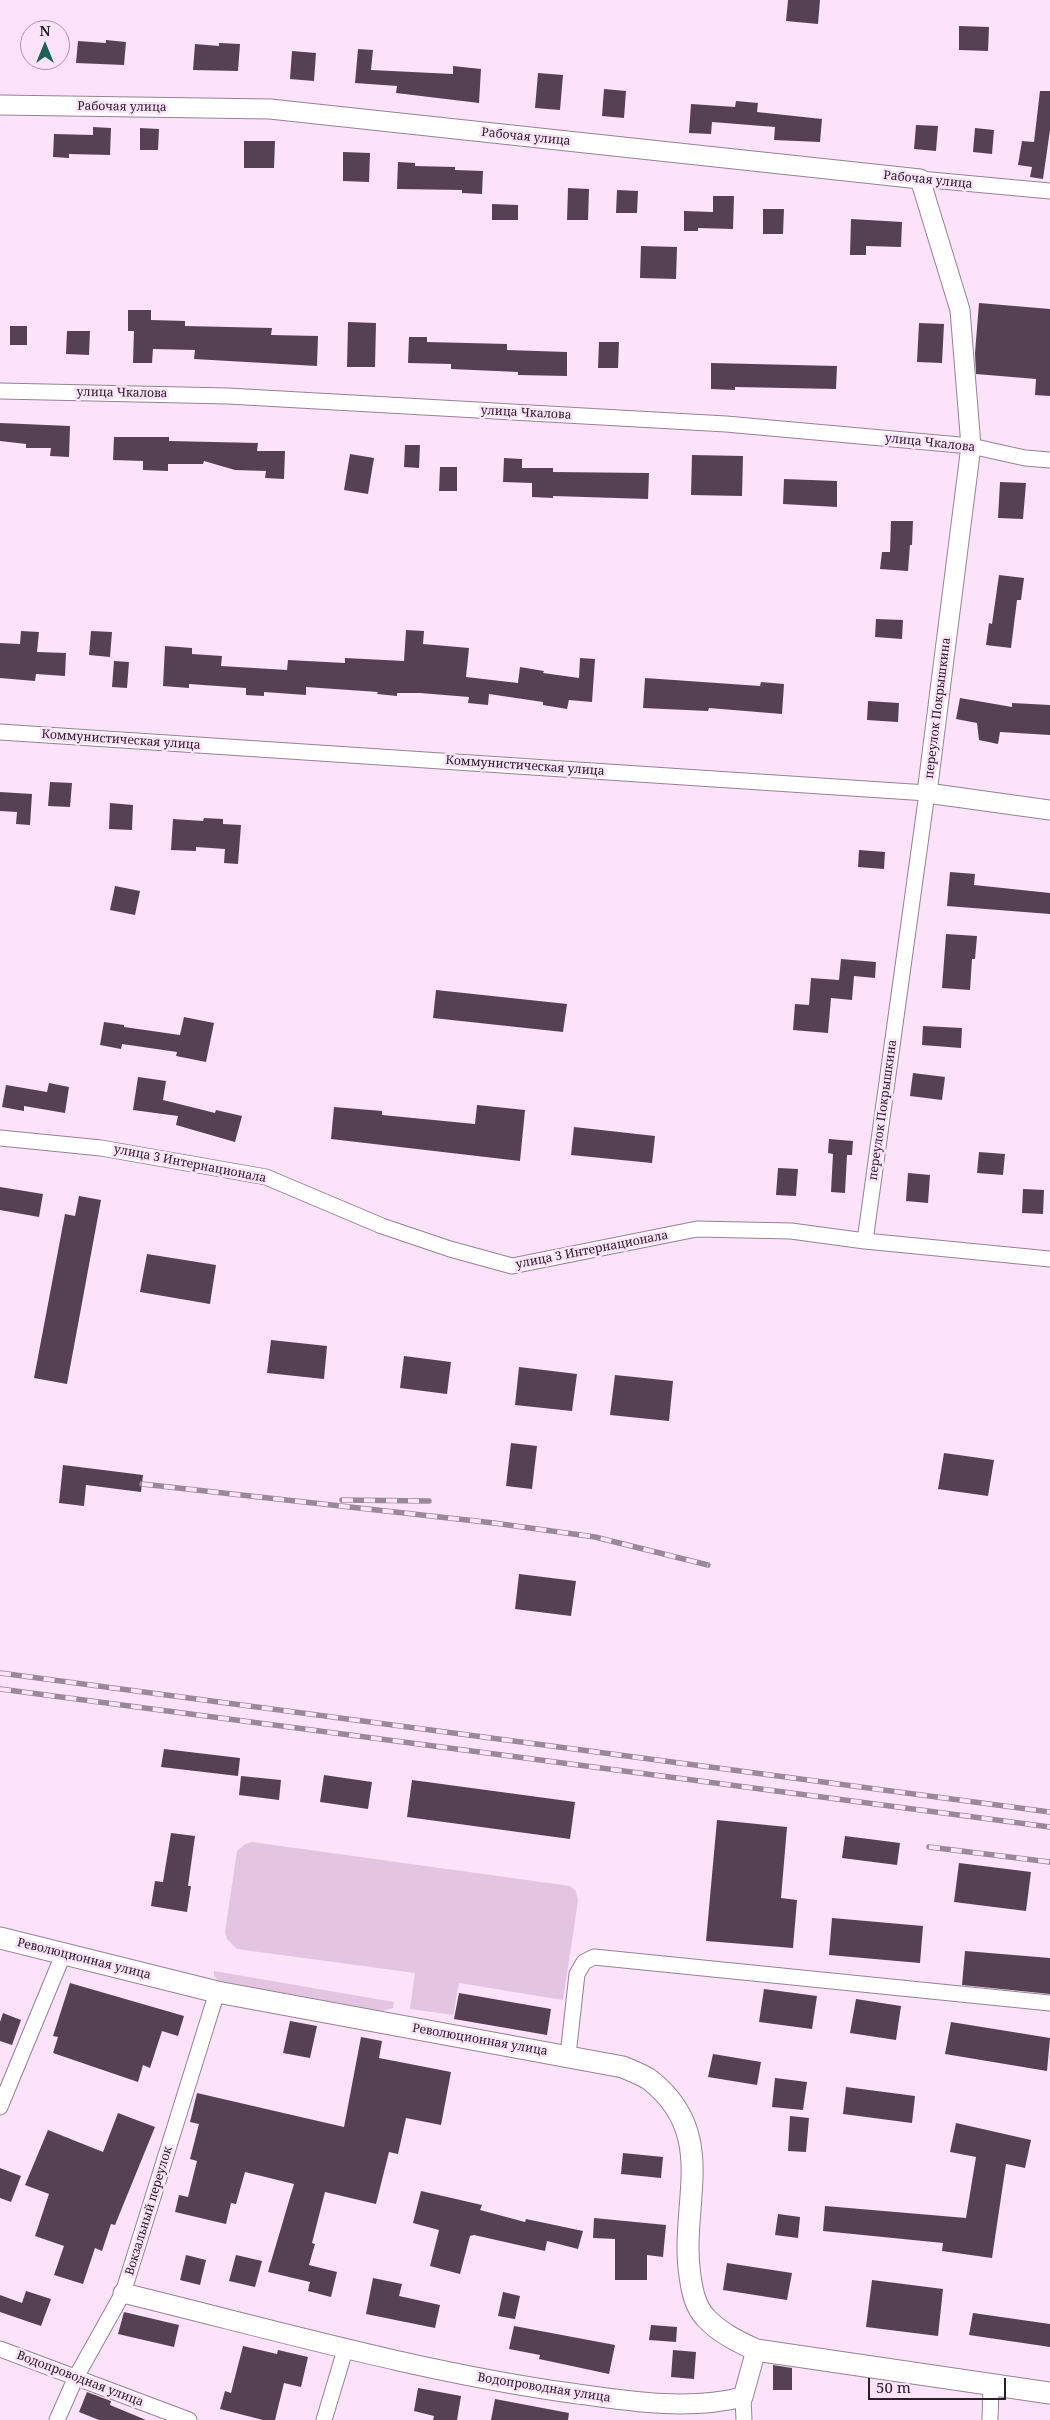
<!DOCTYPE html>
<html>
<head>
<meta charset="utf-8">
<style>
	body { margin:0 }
	#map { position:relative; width:1050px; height:2420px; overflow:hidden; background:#fce3f9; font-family:"Noto Serif",serif }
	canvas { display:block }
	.north { position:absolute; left:20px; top:20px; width:50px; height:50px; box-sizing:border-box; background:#fce3f9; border:1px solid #a895a5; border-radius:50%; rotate:0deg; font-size:14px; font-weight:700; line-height:20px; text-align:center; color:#292028 }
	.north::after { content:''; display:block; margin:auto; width:18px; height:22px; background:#1a6256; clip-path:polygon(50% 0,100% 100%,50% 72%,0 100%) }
	.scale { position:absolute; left:868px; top:2378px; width:138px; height:22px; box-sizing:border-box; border:2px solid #292028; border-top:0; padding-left:6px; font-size:15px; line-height:18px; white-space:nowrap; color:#292028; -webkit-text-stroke:4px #fce3f9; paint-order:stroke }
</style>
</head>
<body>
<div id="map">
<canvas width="1050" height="2420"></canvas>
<div class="north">N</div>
<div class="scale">50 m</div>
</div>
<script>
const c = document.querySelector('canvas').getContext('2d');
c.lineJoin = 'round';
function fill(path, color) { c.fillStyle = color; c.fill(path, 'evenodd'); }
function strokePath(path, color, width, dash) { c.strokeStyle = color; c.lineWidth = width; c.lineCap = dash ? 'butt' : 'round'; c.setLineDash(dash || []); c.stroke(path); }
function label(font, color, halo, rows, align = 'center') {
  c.font = font + ' "Noto Serif",serif'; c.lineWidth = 5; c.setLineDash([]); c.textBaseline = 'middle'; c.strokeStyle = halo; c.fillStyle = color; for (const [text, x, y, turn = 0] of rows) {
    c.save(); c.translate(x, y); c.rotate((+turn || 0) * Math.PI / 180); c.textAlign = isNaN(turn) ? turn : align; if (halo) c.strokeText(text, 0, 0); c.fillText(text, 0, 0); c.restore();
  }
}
fill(new Path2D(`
	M252,1842L570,1886L576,1891L578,1901L563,2000L459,1983L453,2015L410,2009L415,1973L237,1949L227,1939L225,1932L237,1851L245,1844Z
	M214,1971L394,2002L393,2008L382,2011L219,1981L214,1976Z`), '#e4c5e1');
fill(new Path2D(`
	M788,0H820L818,24L786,21Z
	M959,26L989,27L988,51L959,50Z
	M106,40L126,42L124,65L76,63L78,41L106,43Z
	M219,43L240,44L238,71L193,70L195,44L219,46Z
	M358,49L373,50L371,70L453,74V66L481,69L479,103L396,93L397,86L355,83Z
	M292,51L316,53L314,81L290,79Z
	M538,73L563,75L560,110L535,108Z
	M604,89L626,91L624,118L602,116Z
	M1040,91H1050V130L1043,179L1030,177L1032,167L1018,165L1022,141L1034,142Z
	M736,101L758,103L757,112L822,119L820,142L774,140L775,127L712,122L711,134L689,133L691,104L735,107Z
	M916,125L938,126L936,151L914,149Z
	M93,127L111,128L110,155L69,154V158L53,157L54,134L93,135Z
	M140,128L159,129L158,150H140Z
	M975,128L994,130L992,154L973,152Z
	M244,141H275L274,168H244Z
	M343,152L370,153L369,182L343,181Z
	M398,162L415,163V166L455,167V170L483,171L482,194L462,193V190L397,189Z
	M568,188L589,189L588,220H567Z
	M617,190L638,191L637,213H616Z
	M713,196H734L733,229L698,228V231H684V211L713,212Z
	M492,204L518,205V220H492Z
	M763,209H784L783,234H763Z
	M851,219L902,222L901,247L866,246V255H850Z
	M641,246L677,247L676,279L640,278Z
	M979,303L1050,309V396L1035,395L1036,379L976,374L975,353Z
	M128,310H151V320L185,321V326L272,328L271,335L318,336L317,366L194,359L195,350L153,349L152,363H133L134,331H128Z
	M348,322L376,323L375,367H347Z
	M919,323L944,324L942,363L917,362Z
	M10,326H27V345H10Z
	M67,331H90L89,355L66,354Z
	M409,337H427V342L507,344V350L567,352V376L518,375V372L451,369V364L408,363Z
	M599,342H619L618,368H598Z
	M711,363L837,366L836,389L735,387V390L711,389Z
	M0,423L70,426L69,457L50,456L51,448H26V444L0,441Z
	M114,437H169V441L258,443L257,451H285L284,479L265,478L266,471L235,470L204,461L203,464H168V471L143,470V461L113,460Z
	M405,445H420L419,468L404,467Z
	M350,454L374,458L368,494L344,490Z
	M692,455L743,456L742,496L691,495Z
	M504,458L522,459V468H553V472L649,473L648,499L553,496V498L532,497V483L503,482Z
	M440,467H457V491H439Z
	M784,479L837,481V507L783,504Z
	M1000,482L1026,483L1023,519L998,518Z
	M891,521H913L912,545H910L908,571L880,569L882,552H890Z
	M999,575L1024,578L1021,600H1017L1011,648L986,645L989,623L992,624Z
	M876,619L903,620L902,639L875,637Z
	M406,630L424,631L423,644L469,648L466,677L518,683L520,667L544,671L543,673L579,678L580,658L595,659L592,702L569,700L567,709L543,705V702L489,694L488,705L468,703L469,697L420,693H397V696L377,694L378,692L306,687V695L264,692V696L246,695V688L189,684V688L163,686L165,646L192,648V654L222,656L221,666L287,670L288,660L345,663V658L404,661Z
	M21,631L39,632L37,652L66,653L65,676L36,674L35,681L0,678V643L20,644Z
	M91,631L112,632L110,657L89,655Z
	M114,661L129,662L127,688L112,687Z
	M645,678L760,686L761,682L784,684L782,714L709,708L708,711L643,708Z
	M960,698L1012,707V703L1050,705V735L1000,732L998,744L979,740L977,723L956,719Z
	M868,701L899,703L898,722L867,720Z
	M50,782L72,783L70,807L48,806Z
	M0,792L32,794L30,825L16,824L17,812L0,811Z
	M110,803L133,805L132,830L109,829Z
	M204,818L223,819V824L241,825L238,864L224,863L225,849L196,847V851L171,850L173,819L203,821Z
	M859,850L885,852L884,869L858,867Z
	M950,872L975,874L974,885L1050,893V914L947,906Z
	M115,886L140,891L135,915L110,910Z
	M946,934L977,936L975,959H972L970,990L942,988Z
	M841,959L876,962L875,978L854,976L852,1000L831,998L828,1033L793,1030L795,1004L809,1005L811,978L839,980Z
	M436,990L567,1004L563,1032L433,1018Z
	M184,1017L214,1023L206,1062L176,1056L177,1052L122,1044L121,1049L100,1045L104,1022L124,1025V1027L180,1035Z
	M923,1026L962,1028L961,1048L922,1045Z
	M913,1073L945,1077L942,1100L910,1096Z
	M138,1077L166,1081L163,1100L215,1113L216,1110L242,1116L235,1142L176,1125L178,1116L133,1110Z
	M49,1083L69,1087L65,1113L24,1106V1111L2,1107L6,1085L47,1092Z
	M477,1105L525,1110L520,1161L331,1139L334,1107L382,1111V1115L475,1124Z
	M574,1127L655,1136L652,1163L571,1155Z
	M829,1139L853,1141L852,1155H847L845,1193L831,1192L833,1154L828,1153Z
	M979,1152L1005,1154L1003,1175L977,1173Z
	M778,1168L798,1169L796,1196L776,1195Z
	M908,1173L930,1175L928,1203L906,1201Z
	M0,1187L43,1194L39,1217L0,1210Z
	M1023,1189L1044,1190L1043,1214L1022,1213Z
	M79,1196L101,1200L67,1384L34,1378L65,1214L75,1216Z
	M147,1254L216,1265L210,1304L140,1292Z
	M271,1340L327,1346L324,1379L267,1373Z
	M404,1356L451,1362L447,1394L400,1388Z
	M519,1367L577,1374L572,1411L515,1405Z
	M615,1375L673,1381L669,1421L610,1415Z
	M511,1443L537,1446L532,1489L506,1486Z
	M944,1453L994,1460L988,1496L938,1489Z
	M63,1465L143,1475L141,1492L86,1485L84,1506L59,1503Z
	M519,1574L576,1581L571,1616L515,1609Z
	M164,1749L240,1758L238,1776L161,1767Z
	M324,1775L372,1782L368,1809L320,1802Z
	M241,1776L281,1780L279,1800L239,1795Z
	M412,1780L575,1802L570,1839L407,1817Z
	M717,1820L787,1827L781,1898L797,1900L793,1948L706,1941Z
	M171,1833L195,1836L188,1886H191L187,1912L151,1906L155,1881L163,1882Z
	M845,1836L900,1843L897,1865L842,1858Z
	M959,1863L1031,1872L1026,1911L954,1902Z
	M832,1918L923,1926L920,1963L829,1955Z
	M965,1951L1050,1958V1994L962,1985Z
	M70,1983L184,2016L178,2036L162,2031L150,2068L143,2065L138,2082L53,2053L58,2037L53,2036Z
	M764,1989L817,1996L812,2029L759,2022Z
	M459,1993L551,2009L547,2035L454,2019Z
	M856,1999L901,2006L896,2040L850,2033Z
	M3,2013L21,2020L12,2045L0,2041V2022Z
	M290,2021L317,2026L310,2058L283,2053Z
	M951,2022L1050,2038L1047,2071L945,2054Z
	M361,2037L382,2041L379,2058L451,2072L441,2125L406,2118L398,2154L389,2152L376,2204L325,2192L312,2243L315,2244L309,2265L337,2272L331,2297L308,2291L310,2282L268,2272L294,2184L245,2172L236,2204L231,2203L226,2224L175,2212L179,2195L188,2197L197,2161L190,2159L199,2124L190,2122L197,2093L344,2127Z
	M713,2054L761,2062L757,2085L708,2077Z
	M775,2078L807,2082L803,2110L772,2107Z
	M846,2087L915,2096L912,2123L843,2114Z
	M118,2113L155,2127L115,2225L111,2224L102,2251L95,2248L83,2284L54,2275L64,2246L35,2236L49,2194L25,2185L48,2130L103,2152Z
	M790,2116L809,2118L806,2152L788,2151Z
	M956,2123L1031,2140L1025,2168L1006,2164L992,2258L942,2251L943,2243L823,2231L825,2206L966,2218L976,2157L950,2152Z
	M623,2153L663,2157L661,2178L621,2174Z
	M0,2168L21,2176L11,2202L0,2198Z
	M421,2191L482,2205L480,2210L525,2222L526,2219L583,2231L578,2249L547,2241L545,2251L474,2235L470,2236L460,2274L430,2266L439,2230L413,2223Z
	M778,2214L800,2217L798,2238L775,2235Z
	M594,2218L666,2225L663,2257L647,2255V2280H615V2239L593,2238Z
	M186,2255L206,2260L200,2285L180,2280Z
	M236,2255L262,2261L255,2287L229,2281Z
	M727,2263L792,2273L787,2300L723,2290Z
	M373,2278L402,2284L399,2296L440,2305L435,2328L366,2314Z
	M872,2280L943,2289L938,2336L866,2327Z
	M26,2291L51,2299L41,2326L0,2312V2295L22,2303Z
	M503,2292L520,2296L515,2319L498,2316Z
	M124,2312L179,2325L174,2347L118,2334Z
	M973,2313L1050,2324V2347L969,2335Z
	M651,2325L677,2327L676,2342L649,2340Z
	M514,2326L615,2345L609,2374L539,2359L540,2355L509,2349Z
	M243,2346L277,2354L278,2350L308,2357L301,2387L284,2383L275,2420H263L220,2409L225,2391L231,2393Z
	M673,2350L696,2352L694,2379L671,2377Z
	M773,2365L792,2368V2390H773Z
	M418,2388L461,2396L457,2420H433L434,2416L414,2411Z
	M87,2392L111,2401L110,2405L146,2420H99L79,2412Z
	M495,2399L569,2413L568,2420H491Z`), '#564154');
const minor = new Path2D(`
	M920,179L1050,191
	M0,391L228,396L726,424L971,446L1025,458L1050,460
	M0,732L927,793L865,1241
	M0,1138L101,1148L266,1177L382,1226L450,1249L512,1266L697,1229L791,1231L865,1241L1050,1259
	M568,2055L577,1974L584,1962L594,1957L1050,2003
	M0,2107L63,1955
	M0,2349L189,2420
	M743,2397L744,2420
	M57,2420L76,2377L123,2293L217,1992
	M324,2420L346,2347
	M990,2420L991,2386`);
const tertiary = new Path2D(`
	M0,105L270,109L920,179L960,310L971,446L927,793L1050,810
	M123,2293C271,2329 420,2372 571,2393C628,2401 687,2411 743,2397L756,2350`);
const secondary = new Path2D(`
	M0,1938L217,1992L623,2067C632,2071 643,2075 650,2080C720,2135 679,2205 690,2276C692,2290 695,2307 706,2318C720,2333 737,2341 756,2350L1050,2393`);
strokePath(minor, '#978095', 17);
strokePath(tertiary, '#978095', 21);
strokePath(secondary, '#978095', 23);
strokePath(minor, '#fff', 15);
strokePath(tertiary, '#fff', 19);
strokePath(secondary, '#fff', 21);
const rail = new Path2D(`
	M142,1484L494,1523L595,1537L708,1565
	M342,1500L429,1501
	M0,1673L1050,1812
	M0,1689L1050,1827
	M929,1847L1050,1862`);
strokePath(rail, '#998897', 5.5);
strokePath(rail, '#fce3f9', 4, [11]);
label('12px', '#292028', '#fce3f9', [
	["Рабочая улица",122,107,1],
	["Рабочая улица",526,137,6],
	["Рабочая улица",928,180,6],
	["улица Чкалова",122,393,1],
	["улица Чкалова",526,413,3],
	["улица Чкалова",930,443,6],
	["переулок Покрышкина",938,708,-83],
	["Коммунистическая улица",121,740,4],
	["Коммунистическая улица",525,766,4],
	["переулок Покрышкина",883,1110,-82],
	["улица 3 Интернационала",190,1164,11],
	["улица 3 Интернационала",592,1250,-11],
	["Революционная улица",84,1959,14],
	["Революционная улица",480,2040,10],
	["Вокзальный переулок",149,2211,-73],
	["Водопроводная улица",80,2379,21],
	["Водопроводная улица",544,2388,9]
]);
</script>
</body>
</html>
